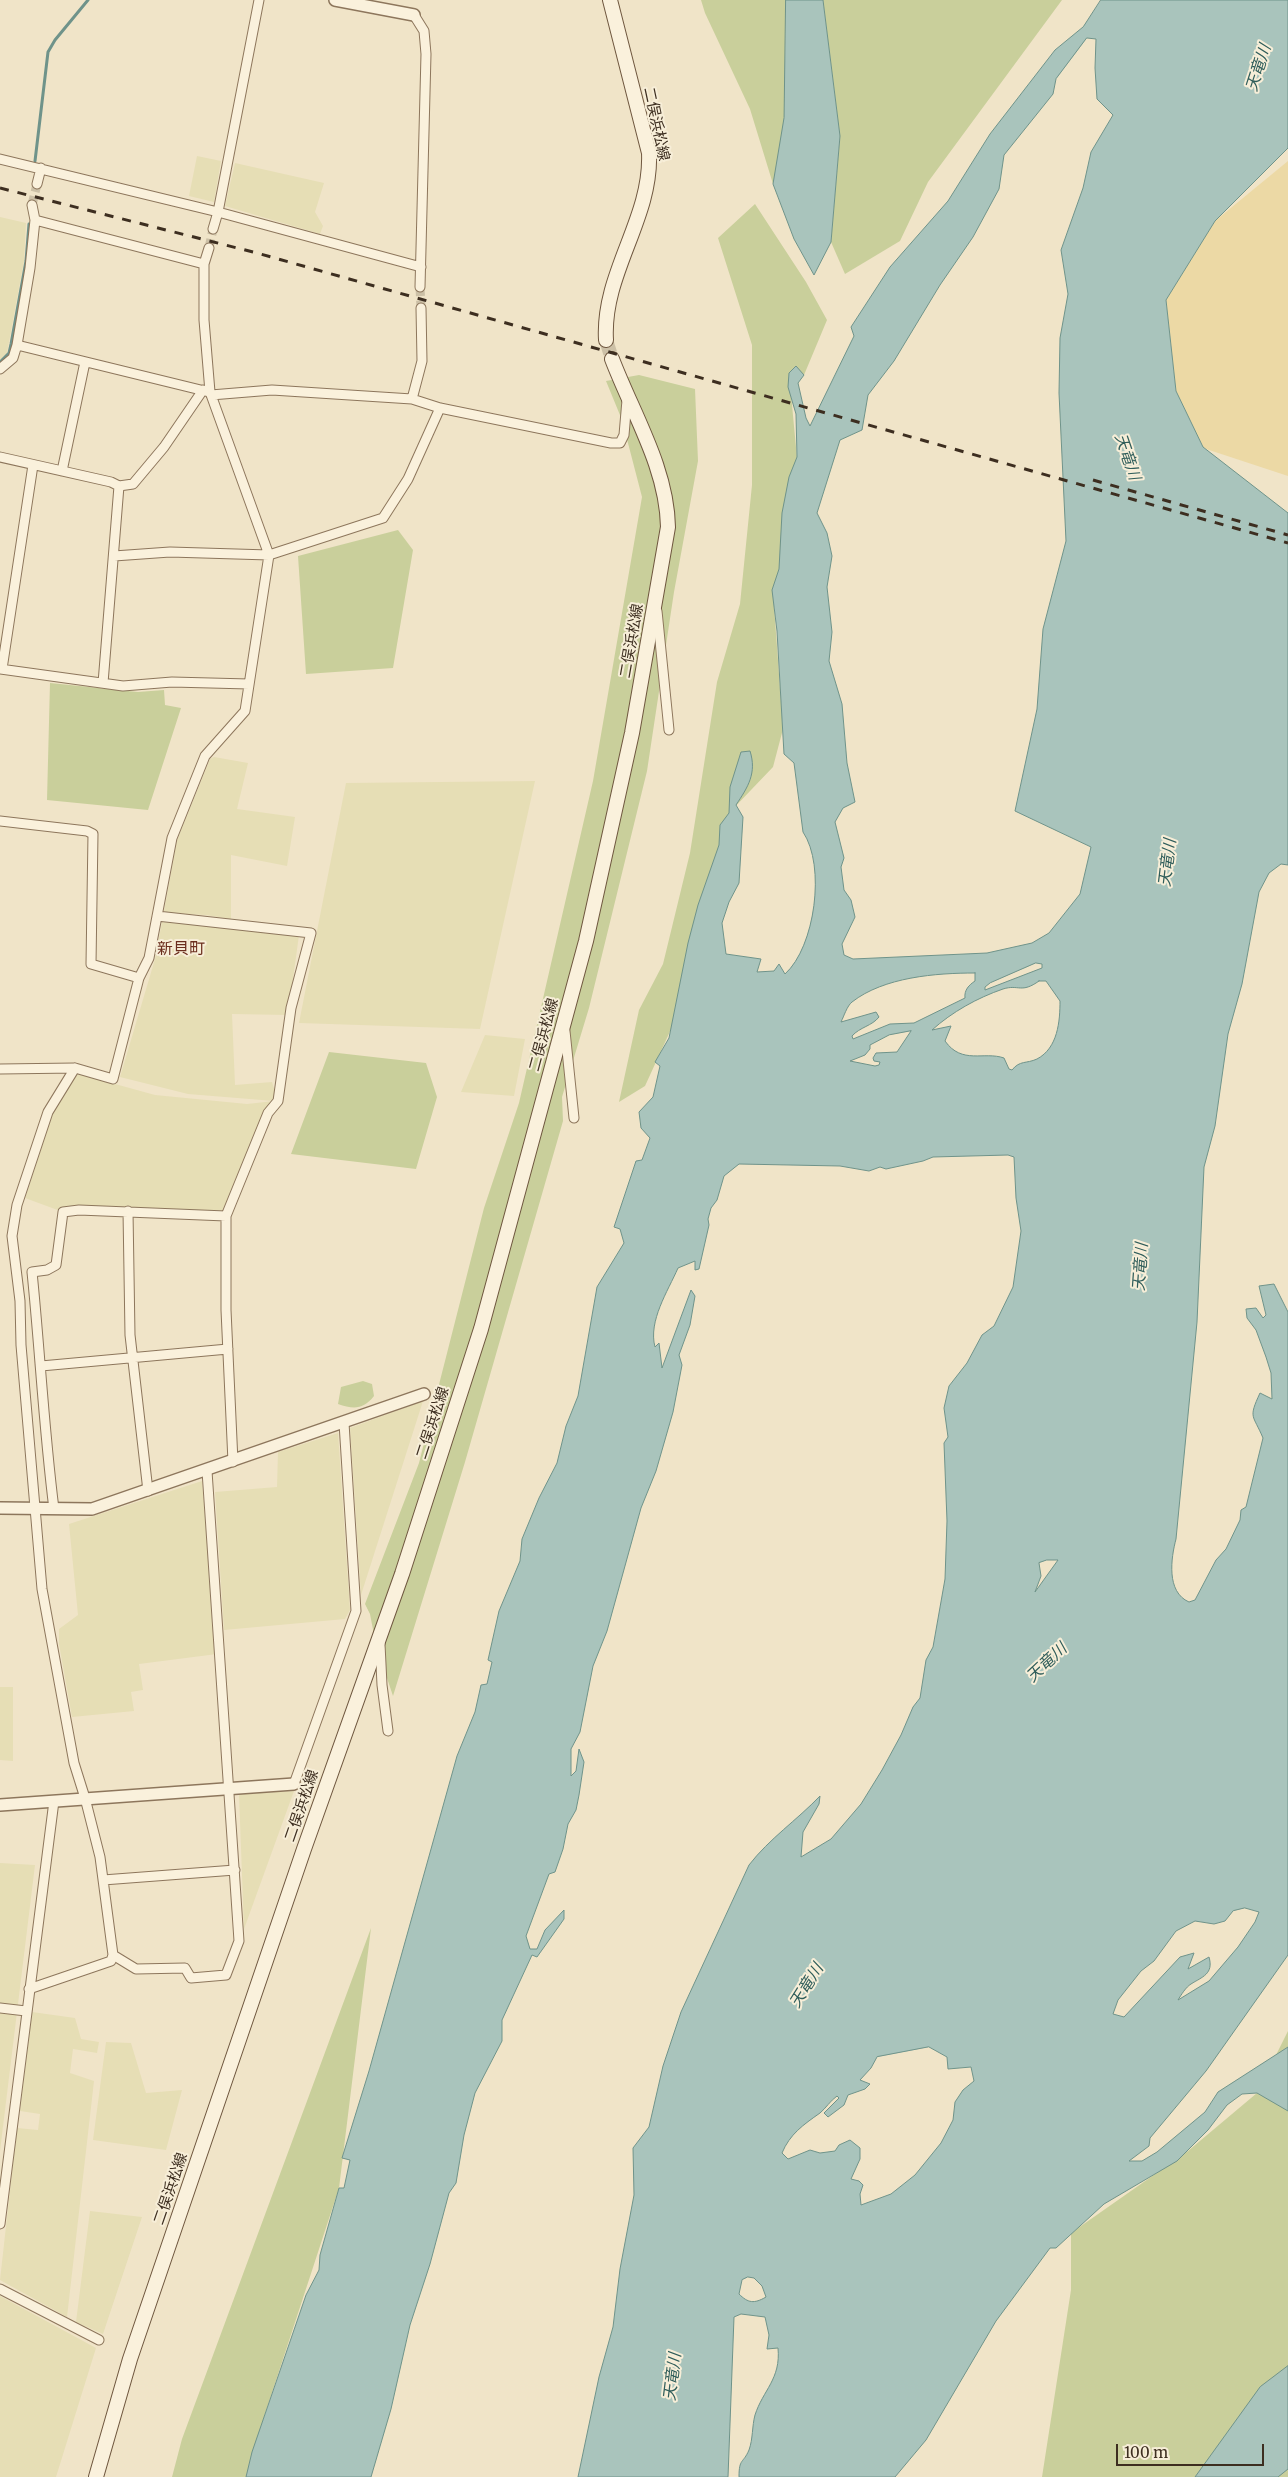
<!DOCTYPE html>
<html>
<head>
<meta charset="utf-8">
<style>
	body { margin:0 }
	#map { position:relative; width:1288px; height:2477px; overflow:hidden; background:#f0e4c8; font-family:Merriweather,serif }
	canvas { display:block }
	.scale { position:absolute; left:1116px; top:2444px; width:148px; height:22px; box-sizing:border-box; border:2px solid #3d2e20; border-top:0; padding-left:6px; font-size:15px; line-height:18px; white-space:nowrap; color:#3d2e20; -webkit-text-stroke:4px #f7eed8; paint-order:stroke }
</style>
</head>
<body>
<div id="map">
<canvas width="1288" height="2477"></canvas>
<div class="scale">100 m</div>
</div>
<script>
const c = document.querySelector('canvas').getContext('2d');
c.lineJoin = 'round';
function fill(path, color) { c.fillStyle = color; c.fill(path, 'evenodd'); }
function strokePath(path, color, width, dash) { c.strokeStyle = color; c.lineWidth = width; c.lineCap = dash ? 'butt' : 'round'; c.setLineDash(dash || []); c.stroke(path); }
function label(font, color, halo, rows, align = 'center') {
  c.font = font + ' Merriweather,"Noto Sans JP",serif'; c.lineWidth = 4; c.setLineDash([]); c.textBaseline = 'middle'; c.strokeStyle = halo; c.fillStyle = color; for (const [text, x, y, turn = 0] of rows) {
    c.save(); c.translate(x, y); c.rotate((+turn || 0) * Math.PI / 180); c.textAlign = isNaN(turn) ? turn : align; if (halo) c.strokeText(text, 0, 0); c.fillText(text, 0, 0); c.restore();
  }
}
fill(new Path2D(`
	M197,156L221,161L214,202L189,196Z
	M235,163L324,183L315,212L323,226L320,234L225,206Z
	M0,217L26,223L24,261L7,353L0,360Z
	M214,757L248,763L237,809L295,817L287,866L231,855V919L206,915L167,913L164,911L177,840L210,759Z
	M535,781L480,1029L299,1023L346,783Z
	M162,922L299,935L288,1015L232,1014L235,1085L272,1082L278,1101L226,1216L63,1212L25,1198L53,1113L75,1073L155,1095L247,1104L274,1101L188,1094L120,1077L155,959Z
	M485,1035L525,1039L514,1096L461,1092Z
	M423,1401L361,1595L350,1428Z
	M338,1433L350,1610L345,1619L224,1630L215,1492L277,1487L278,1452Z
	M202,1481L217,1654L139,1664L143,1690L131,1692L134,1711L72,1717L59,1644V1629L78,1615L69,1524Z
	M0,1687H13V1761L0,1760Z
	M294,1791L244,1929L239,1794Z
	M0,1863L35,1865L0,2151Z
	M32,2012L75,2018L81,2039L99,2042L97,2053L73,2049L70,2073L94,2081L67,2317L0,2280L17,2128L38,2130L40,2114L20,2111Z
	M106,2042L131,2043L146,2093L182,2090L166,2150L93,2140Z
	M90,2211L142,2217L103,2334L76,2322Z
	M0,2296L96,2348L56,2477H0Z`), '#e6deb5');
fill(new Path2D(`
	M701,0H786L784,150L773,184L750,109L705,13Z
	M823,0H1062L928,182L900,241L845,274L831,242L840,136Z
	M755,204L806,282L827,320L804,375L789,373L797,458L774,606L783,729L773,767L729,813L686,958L672,1027L645,1086L619,1102L639,1010L663,964L690,853L717,682L740,604L752,485V345L718,238Z
	M639,375L695,389L698,461L674,592L647,771L589,1008L562,1097L563,1121L465,1462L393,1696L376,1645L370,1614L365,1604L419,1463L484,1208L519,1103L593,781L642,497L622,420L606,381Z
	M398,530L413,550L393,668L306,674L298,556Z
	M50,683L138,692L164,690L165,705L181,708L148,810L47,800Z
	M329,1052L426,1063L437,1097L416,1169L291,1154Z
	M363,1381L372,1384L374,1396C363,1410 353,1409 338,1404L341,1387Z
	M371,1928L339,2188L265,2414L248,2477H172L182,2439Z
	M1288,2031V2477H1042L1071,2290V2233L1188,2151L1257,2093Z`), '#c9cf9b');
fill(new Path2D(`
	M1288,161V476L1203,448L1176,391L1166,300L1215,221Z`), '#ecd9a5');
const water = new Path2D(`
	M786,0H823L840,136L831,242L814,275L794,239L773,184L784,118Z
	M1101,0H1288V148L1215,221L1166,300L1176,391L1203,447L1288,513V865L1281,864L1269,873L1259,892L1242,984L1228,1034L1215,1126L1204,1167L1197,1322L1176,1539C1171,1558 1166,1592 1189,1602L1195,1600L1216,1560L1226,1549L1240,1520L1241,1510L1246,1507L1263,1438C1253,1414 1248,1419 1260,1393L1272,1399L1271,1373L1266,1357L1256,1330L1247,1318L1246,1309L1256,1308L1263,1318L1266,1315L1259,1286L1274,1284L1288,1312V1955L1206,2071L1150,2138L1149,2146L1129,2161H1142L1157,2152L1205,2112L1218,2092L1288,2047V2111L1257,2093L1242,2094L1227,2105L1208,2130L1177,2161L1104,2204L1056,2248H1050L996,2321L926,2440L895,2477H739C739,2458 743,2464 749,2450C753,2439 752,2426 755,2415C763,2390 781,2379 778,2348L767,2349L769,2335L765,2317L741,2314L734,2317L728,2477H578L599,2377L613,2327L620,2269L634,2195L633,2148L649,2127L663,2066L681,2012L749,1865C769,1839 797,1820 820,1796L819,1804L803,1832L801,1857L831,1839L861,1804L882,1770L901,1735L913,1707L920,1698L926,1660L933,1647L945,1579L947,1521L944,1443L948,1437L944,1408L949,1386L967,1363L982,1335L994,1326L1013,1287L1021,1231L1016,1198L1014,1157L1008,1155L933,1157L923,1161L886,1169L880,1167L869,1171L840,1166L739,1164L724,1176L717,1200L711,1208L708,1219L709,1225L699,1269L695,1270V1261L678,1268C668,1291 648,1321 655,1347L659,1343L662,1368L691,1290L695,1296L690,1325L679,1355L682,1365L673,1412L656,1471L641,1508L607,1631L593,1666L580,1732L571,1749V1776L576,1771L579,1749L584,1762L579,1795L576,1810L568,1824L563,1849L555,1872L549,1874L526,1936L530,1949H537L545,1930L564,1910V1919L537,1957L532,1955L502,2020V2041L475,2093L464,2135L456,2183L449,2193L430,2264L410,2325L391,2409L371,2477H246L252,2452L306,2295L319,2270L320,2255L339,2188H344L350,2160L342,2158L369,2071L457,1756L475,1712L481,1685L487,1684L492,1662L488,1660L499,1611L520,1561L522,1539L539,1498L557,1463L566,1426L578,1396L597,1287L624,1243L620,1229L614,1227L636,1161L642,1160L650,1138L641,1128L639,1112L653,1097L660,1066L655,1062L669,1038L688,943L698,905L719,845L720,825L729,813L730,787L741,752L750,751C757,773 748,787 736,805L743,817L739,883L729,902L722,923L726,954L761,959L757,972L774,971L779,964L785,974C815,947 826,866 803,832L794,763L784,754L777,631L772,590L779,569L782,513L789,477L797,457L796,414L788,387L789,373L796,366L804,375L798,383L806,418L810,426L854,336L851,327L890,267L948,201L990,134L1055,50L1083,27ZM1087,38L1096,39L1095,68L1097,99L1113,115L1091,152L1083,188L1061,250L1068,294L1060,338L1059,393L1066,541L1043,629L1037,709L1015,811L1091,847L1080,894L1049,933L1032,943L987,953L853,959L844,955L842,944L855,917L851,900L844,890L841,867L844,858L835,822L843,808L855,802L847,763L842,704L829,661L832,632L827,587L832,556L827,533L817,513L840,440L862,430L868,395L894,361L940,285L973,237L999,189L1004,155L1053,94L1056,79ZM1036,963L1042,964V968L985,990V987L990,983ZM975,973V981C969,985 964,990 965,998L914,1023L890,1024L853,1039L852,1036C860,1027 872,1026 879,1017L876,1012L841,1022C844,1016 847,1006 852,1002C884,977 936,973 975,973ZM1039,981H1046L1060,1001C1060,1021 1058,1048 1037,1059C1026,1064 1020,1060 1012,1070L1009,1069L1004,1058C984,1051 962,1065 945,1041L951,1026L932,1030C952,1012 977,998 1003,989C1019,984 1021,994 1039,981ZM911,1031L897,1052L876,1053L873,1058L874,1061L880,1062L879,1065L875,1066L850,1061L865,1055L870,1049V1045L889,1035ZM1047,1560H1058L1035,1592L1041,1576L1039,1563ZM1245,1908L1259,1912L1255,1922L1238,1947L1209,1981L1178,2000C1181,1995 1186,1987 1191,1984C1202,1977 1214,1974 1209,1957L1188,1969L1194,1953L1180,1957L1124,2017L1113,2014L1118,2000L1141,1971L1154,1961L1176,1931L1195,1921L1214,1924L1225,1921L1233,1911ZM929,2047L947,2057L948,2069L971,2067L974,2081L963,2090L955,2102L953,2120L941,2143L915,2175L891,2194L861,2205L860,2194L863,2185L859,2181L851,2179L860,2159V2148L850,2140L839,2145L835,2151L820,2153L810,2150L788,2159L782,2153C790,2134 803,2125 820,2113C826,2108 830,2101 837,2096L839,2098L824,2113L828,2117L844,2105L848,2095L865,2089L870,2084L860,2080L871,2068L877,2057ZM748,2277L754,2278L762,2286L766,2297C754,2304 748,2303 739,2294L742,2280Z
	M1288,2366V2469L1278,2477H1195L1260,2387Z`);
fill(water, '#a9c4bc');
strokePath(water, '#6f938a', 1);
strokePath(new Path2D(`
	M35,161L48,52L55,40L88,0
	M0,362L9,353L11,344L26,261L29,224`), '#6f938a', 3);
strokePath(new Path2D(`
	M32,205L37,184
	M209,248L213,229
	M420,287L421,308`), '#ccc0a6', 9, [9, 4.5]);
strokePath(new Path2D(`
	M606,340L612,359`), '#ccc0a6', 14, [14, 7]);
const minor = new Path2D(`
	M414,15L424,31L426,54L420,287
	M0,159L218,212L421,267
	M37,184L41,168
	M35,220L204,264
	M213,229L218,212L259,0
	M17,345L209,392
	M0,369L13,358L17,345L30,268L35,220L32,205
	M211,395L272,390L412,399L440,408L611,443H620L624,435L627,400
	M412,399L422,361L421,308
	M0,457L111,482L119,486L133,484L164,447L203,390
	M62,471L85,362
	M114,556L170,552L269,555L383,518L408,479L440,408
	M657,611L669,730
	M0,669L123,686L172,682L249,684
	M2,669L33,465
	M103,683L119,486
	M0,821L87,831L93,834L91,964L139,978
	M157,916L311,933L291,1008L278,1101L268,1113L226,1216V1310L233,1462
	M565,1031L574,1118
	M0,1069L75,1068
	M128,1211L130,1335L148,1491
	M41,1366L228,1349
	M54,1509C44,1431 40,1351 32,1272L47,1270L56,1265L63,1212L79,1210L226,1216
	M380,1644L382,1685L388,1731
	M294,1784L356,1611L344,1423
	M103,1880L235,1870
	M113,1955L136,1969L185,1968L191,1978L226,1975L239,1941L207,1471
	M29,1989L111,1961L113,1955L100,1857L85,1798L74,1763L42,1589L21,1345L20,1301L12,1236L17,1205L48,1112L75,1068L113,1079L139,978L149,958L172,838L205,756L245,711L269,555L210,392L204,320V264L209,248
	M0,2008L26,2011
	M0,2224L54,1801
	M0,2289L99,2340`);
const tertiary = new Path2D(`
	M335,0L414,15
	M0,1508L92,1509L424,1394
	M0,1805L294,1784`);
const secondary = new Path2D(`
	M606,340C602,273 652,219 649,153L610,0
	M96,2477L130,2359L304,1849L402,1574L481,1329L586,941L632,733L668,527C667,468 633,414 612,359`);
strokePath(minor, '#8d765c', 11);
strokePath(tertiary, '#8d765c', 14);
strokePath(secondary, '#6f573f', 16);
strokePath(minor, '#faf1dc', 9);
strokePath(tertiary, '#faf1dc', 11);
strokePath(secondary, '#faf1dc', 14);
strokePath(new Path2D(`
	M0,188L257,253L1288,543
	M1093,480L1288,535`), '#3d2e20', 3, [9, 9]);
label('15px', '#3d2e20', '#f7eed8', [
	["二俣浜松線",656,124,78],
	["二俣浜松線",632,641,-80],
	["二俣浜松線",544,1035,-75],
	["二俣浜松線",433,1423,-72],
	["二俣浜松線",302,1806,-71],
	["二俣浜松線",171,2189,-71]
]);
label('italic 16px', '#2f5d5a', '#f7eed8', [
	["天竜川",1259,68,-72],
	["天竜川",1127,457,71],
	["天竜川",1168,863,-83],
	["天竜川",1141,1267,-86],
	["天竜川",1047,1663,-43],
	["天竜川",807,1986,-58],
	["天竜川",673,2377,-83]
]);
label('16px', '#6b2e1e', '#f7eed8', [
	["新貝町",181,949]
]);
</script>
</body>
</html>
